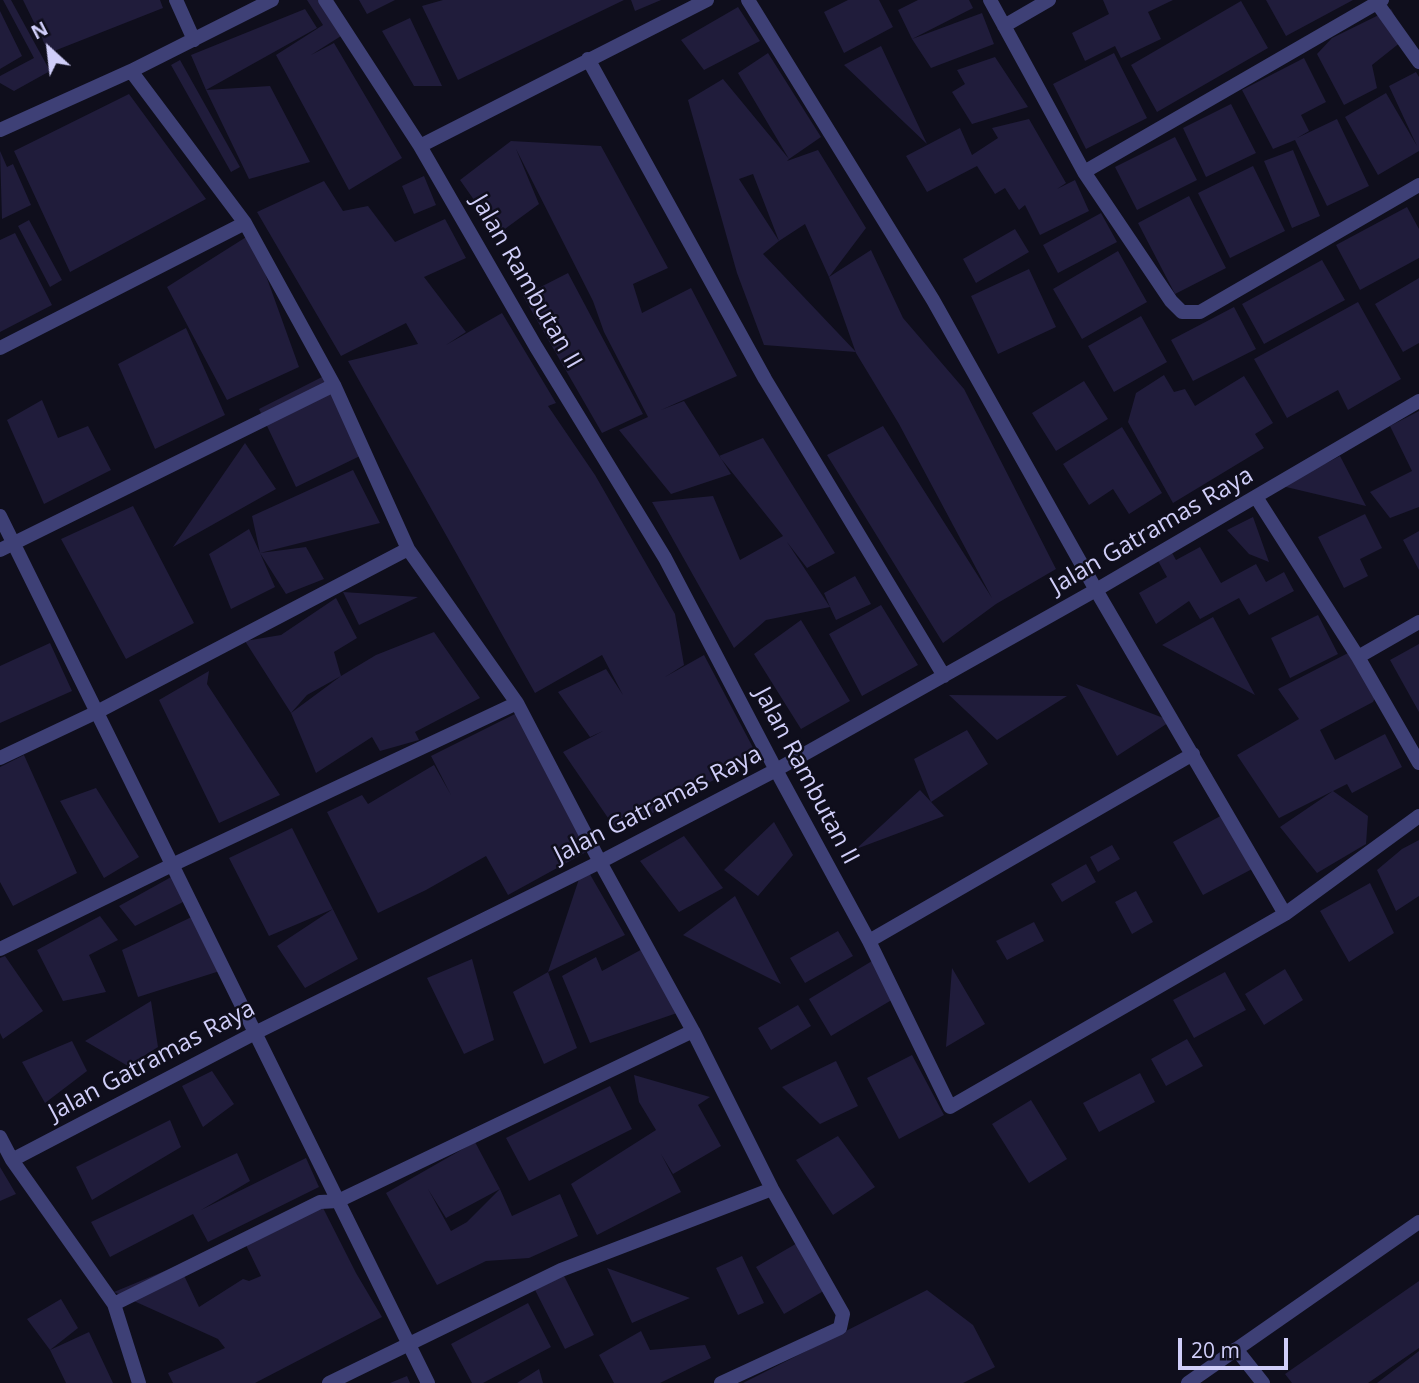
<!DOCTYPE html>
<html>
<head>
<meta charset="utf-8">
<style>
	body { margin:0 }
	#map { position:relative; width:1419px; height:1383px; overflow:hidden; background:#0f0e1c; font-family:"Open Sans",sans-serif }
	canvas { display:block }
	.north { position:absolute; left:14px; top:14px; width:70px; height:70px; -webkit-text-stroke:5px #0f0e1c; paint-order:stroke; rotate:333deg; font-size:19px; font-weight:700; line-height:28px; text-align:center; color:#d0cef9 }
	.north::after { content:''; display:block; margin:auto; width:24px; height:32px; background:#d0cef9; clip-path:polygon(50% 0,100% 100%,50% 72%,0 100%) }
	.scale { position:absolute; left:1178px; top:1338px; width:110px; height:32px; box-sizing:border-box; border:4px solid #d0cef9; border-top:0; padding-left:9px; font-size:21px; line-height:24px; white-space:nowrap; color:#d0cef9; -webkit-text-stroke:5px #0f0e1c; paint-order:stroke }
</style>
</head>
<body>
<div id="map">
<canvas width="1419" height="1383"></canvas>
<div class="north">N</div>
<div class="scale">20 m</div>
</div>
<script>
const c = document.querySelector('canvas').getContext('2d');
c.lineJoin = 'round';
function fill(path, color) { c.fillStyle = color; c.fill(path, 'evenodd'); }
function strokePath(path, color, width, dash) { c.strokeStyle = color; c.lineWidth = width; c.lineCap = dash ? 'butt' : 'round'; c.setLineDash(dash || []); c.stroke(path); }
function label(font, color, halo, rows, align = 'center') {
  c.font = font + ' "Open Sans",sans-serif'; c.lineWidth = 5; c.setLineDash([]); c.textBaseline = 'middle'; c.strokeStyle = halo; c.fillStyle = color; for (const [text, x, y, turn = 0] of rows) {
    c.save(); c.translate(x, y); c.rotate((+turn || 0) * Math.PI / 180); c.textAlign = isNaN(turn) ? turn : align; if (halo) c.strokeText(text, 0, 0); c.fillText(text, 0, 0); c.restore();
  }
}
fill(new Path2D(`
	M3,0H11L50,71L14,91L0,83V76L34,58Z
	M23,0H160L163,8L49,53Z
	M307,0H318L341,36L311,55L334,43L402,158L349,190L276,55L323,25Z
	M359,0H395L367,14Z
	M443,0H624L458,80L422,6Z
	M631,0H661L635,11Z
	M848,0H879L893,27L844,53L824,12Z
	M918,0H969L973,8L912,39L898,10Z
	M1103,0H1173L1148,12L1161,39L1121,58L1115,46L1085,61L1072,33L1109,14Z
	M1266,0H1353L1286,36Z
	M1241,1L1268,48L1157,112L1131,65Z
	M738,7L760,41L704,70L681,40Z
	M305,9L317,28L206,90L191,55Z
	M1391,9L1406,38L1372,65L1377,88L1344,105L1317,54L1332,38Z
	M0,11L22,56L0,69Z
	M982,13L994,44L931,68L912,39Z
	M410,18L442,86H414L382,31Z
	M881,46L927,144L844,65Z
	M768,53L821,137L789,159L738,73Z
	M1114,53L1147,118L1086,149L1053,84Z
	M995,57L1028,107L972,124L952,92L965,84L957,70Z
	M1304,58L1326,102L1301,115L1309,131L1297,138L1337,119L1369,186L1327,206L1295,140L1273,149L1242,90Z
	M180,60L240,167L231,172L171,65Z
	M1416,72L1419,77V151L1378,175L1345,117L1386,93L1417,146L1389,86Z
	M723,79L789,159L787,161L818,150L866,228L829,277L805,224L779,241L753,174L739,179L779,241L763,254L856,352L764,345L737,273L688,100Z
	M270,86L310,162L249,179L206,90Z
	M129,94L206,199L70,272L14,151Z
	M1231,104L1256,153L1206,177L1183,128Z
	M1029,119L1066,183L1057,189L1075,180L1089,211L1040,235L1025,205L1019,210L1005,188L995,194L977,166L927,192L906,156L960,128L972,155L998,138L992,128Z
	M1175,137L1197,180L1137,210L1115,167Z
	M511,141L601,146L668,268L633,284L642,313L691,288L737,376L661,410L684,401L731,474L671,494L619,430L648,417L604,332L593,301L516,149L539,204L498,234L460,180Z
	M1293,150L1320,216L1292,228L1264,161Z
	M0,151L7,167L13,164L31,205L2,219Z
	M1253,166L1285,231L1230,258L1198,193Z
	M424,176L436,205L414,214L402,186Z
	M324,181L343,211L368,206L395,242L445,219L466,258L424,277L466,332L446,345L502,313L556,403L548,406L595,475L675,614L684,665L665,677L704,655L759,759L680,796L619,834L563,752L603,731L590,737L558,692L606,669L623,695L602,655L535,693L348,361L418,344L406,323L341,356L257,212Z
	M1189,196L1226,268L1175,294L1138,223Z
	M1407,207L1419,229V258L1360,290L1336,245Z
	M1101,213L1117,242L1058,273L1043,245Z
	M29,220L62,280L50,287L18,226Z
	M1015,229L1029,252L976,283L963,259Z
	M15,233L52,305L0,332V240Z
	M251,234L299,367L227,400L167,287Z
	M871,250L903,318L964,389L1056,569L996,604L943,643L827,455L883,426L992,598L899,424L856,353L829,277Z
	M1118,251L1147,302L1082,339L1053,289Z
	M1322,260L1345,300L1264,344L1242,304Z
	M1029,269L1056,327L998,354L971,296Z
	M568,273L643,414L602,433L523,296Z
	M1419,278V343L1403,352L1375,304Z
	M1358,302L1401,379L1348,410L1338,390L1287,418L1254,359Z
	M1234,307L1256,349L1193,381L1171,340Z
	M1141,316L1167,362L1114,392L1088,346Z
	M186,328L225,415L155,449L118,364Z
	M1164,375L1174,392L1185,389L1195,406L1244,376L1273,423L1255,434L1264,448L1173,503L1128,422L1136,393Z
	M324,376L360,456L296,487L259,409Z
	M1084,381L1108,419L1056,451L1032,413Z
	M42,400L58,438L88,426L111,470L44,504L7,420Z
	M1419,411V507L1390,518L1370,492L1412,471L1390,426Z
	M1122,427L1162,493L1129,514L1113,489L1089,505L1063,464Z
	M763,438L835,553L807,568L787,542L830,607L824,593L855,576L871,604L836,620L830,607L766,620L734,648L652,502L713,496L740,560L783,536L719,456Z
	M245,443L276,489L173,547Z
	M1340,456L1366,506L1282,486Z
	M353,470L380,523L260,553L306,547L324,579L286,594L260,553L275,587L231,609L209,554L249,529L260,553L252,516Z
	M133,506L194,623L126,659L61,539Z
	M1365,514L1382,548L1360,559L1368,576L1344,588L1318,537Z
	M1253,517L1269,562L1249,554L1227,530Z
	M1419,531V570L1403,540Z
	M1200,547L1221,583L1256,564L1266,582L1284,572L1294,591L1249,615L1239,598L1200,619L1189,601L1156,624L1139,593L1167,577L1157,559L1171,551L1176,560Z
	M343,592L418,597L359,625Z
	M336,598L357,638L334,652L341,676L307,695L291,713L341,676L376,655L434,632L480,698L415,732L419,740L380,751L372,737L316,773L291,713L245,641L281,635Z
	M881,605L918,665L862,696L829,634Z
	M1318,615L1338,654L1290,678L1271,638Z
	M1213,617L1255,695L1162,645Z
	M801,620L850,701L801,729L754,654Z
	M50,643L72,691L0,723V666Z
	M1419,644V712L1390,660Z
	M1352,651L1377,694L1373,702L1320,730L1335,760L1385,734L1402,767L1352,793L1347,784L1279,818L1237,755L1299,719L1278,689Z
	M209,671L207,684L280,795L219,823L159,700Z
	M1076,684L1171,721L1117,756Z
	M949,695L1067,696L997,740Z
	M519,712L588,851L508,895L486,856L426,890L378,913L327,812L362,795L368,804L434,765L451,795L431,756Z
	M967,730L988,764L931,802L914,759Z
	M24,755L77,873L13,906L0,882V767Z
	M96,788L139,857L104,878L60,801Z
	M920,790L944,816L856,849Z
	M1333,791L1368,816L1366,844L1317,873L1280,827Z
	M1224,814L1254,868L1203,895L1173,842Z
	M774,822L793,855L758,896L724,870Z
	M292,828L358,959L305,988L277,946L333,909L269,936L229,858Z
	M684,836L723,888L679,912L640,861Z
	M1419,840V896L1396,911L1377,870L1402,849Z
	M1112,845L1120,859L1098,872L1090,857Z
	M584,864L625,935L548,972Z
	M1086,864L1096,882L1062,902L1051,884Z
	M182,871L191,898L135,926L119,906Z
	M1370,883L1394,933L1349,962L1320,911Z
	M1136,891L1153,922L1132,934L1115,902Z
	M735,896L781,984L683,935Z
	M198,914L226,969L138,997L122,950Z
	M100,916L118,940L89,955L106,992L63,1001L37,950Z
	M1034,922L1044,941L1007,960L996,941Z
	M838,931L853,956L805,983L790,958Z
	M646,947L677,1013L590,1043L562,976L596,957L602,971Z
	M5,956L43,1011L3,1039L0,1033V958Z
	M472,959L494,1040L464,1054L427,978Z
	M872,961L895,998L831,1036L809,999Z
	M952,968L985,1024L946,1047Z
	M1285,969L1303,1000L1264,1025L1245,994Z
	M548,972L577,1048L544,1064L513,992Z
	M1225,972L1246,1010L1194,1038L1173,1000Z
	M151,1001L158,1047L128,1066L85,1041Z
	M798,1005L811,1026L771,1050L758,1028Z
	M1187,1039L1203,1066L1166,1086L1151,1059Z
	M72,1041L87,1071L45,1103L22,1062Z
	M912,1055L944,1115L899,1139L867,1078Z
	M836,1061L858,1106L820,1124L782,1087Z
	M212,1071L234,1104L203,1127L182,1086Z
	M1140,1073L1155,1102L1099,1132L1083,1103Z
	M634,1075L710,1097L698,1105L721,1146L673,1174L661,1154L681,1192L597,1235L571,1184L656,1130L639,1102Z
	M610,1086L632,1129L529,1181L506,1138Z
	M1031,1100L1067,1159L1029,1183L992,1124Z
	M170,1120L181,1147L92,1200L76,1167Z
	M838,1136L875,1187L833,1215L796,1160Z
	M475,1142L500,1189L446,1218L428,1189L451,1231L467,1222L500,1189L512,1216L560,1194L578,1236L529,1258L486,1261L437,1285L386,1193Z
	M237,1153L250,1181L201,1210L306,1158L319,1187L208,1242L193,1214L110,1257L91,1222Z
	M0,1167L16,1194L0,1201Z
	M320,1202L356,1273L382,1317L255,1383H173L168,1373L225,1348L218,1339L114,1292L179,1265L199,1307L243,1279L249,1281L261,1276L243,1239Z
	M799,1242L827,1289L784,1314L756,1267Z
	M742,1256L764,1303L738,1315L716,1268Z
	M607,1268L690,1298L632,1323Z
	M561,1270L594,1335L565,1349L532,1284Z
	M1419,1281V1348L1368,1383H1292L1285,1374Z
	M927,1290L973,1325L995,1367L963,1383H743Z
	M61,1299L78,1328L50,1350L89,1332L113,1383H66L50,1350L27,1319Z
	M528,1303L551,1347L483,1383H472L451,1344Z
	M641,1331L650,1350L705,1345L711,1358L660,1383H614L599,1355Z
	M1419,1351V1383H1377Z
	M539,1369L543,1383H517Z
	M407,1376L410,1383H390Z`), '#201c3b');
strokePath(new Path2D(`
	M176,0L194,40
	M325,0L420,146L536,347L665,558L776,770L869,941L950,1107L1285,914L1419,816
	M748,0L933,300L1096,590L1285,914
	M990,0L1084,172L1171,301L1182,312H1200L1419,185
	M1377,3L1419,62
	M1004,26L1049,0
	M588,59L765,379L944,676
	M131,71L245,223L334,385L408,549L517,703L600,862L693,1031L772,1189L843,1314L840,1328L721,1383
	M0,130L131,71L272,0
	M420,146L707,0
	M1084,172L1382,0
	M0,348L245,223
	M1256,497L1358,657L1419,763
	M0,516L428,1383
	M0,550L334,385
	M1358,657L1419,622
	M0,758L97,712L408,549
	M869,941L1193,754
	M0,949L172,865L517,703
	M0,1137L12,1160L114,1304L139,1383
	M12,1160L255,1033L600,862L776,770L1096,590L1419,401
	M114,1304L320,1202L338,1201L693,1031
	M1236,1349L1263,1383
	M329,1383L561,1270L772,1189
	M1188,1383L1419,1222`), '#3e4076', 14);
label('24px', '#d0cef9', '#0f0e1c', [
	["Jalan Rambutan II",526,282,60],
	["Jalan Gatramas Raya",1152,531,-30],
	["Jalan Rambutan II",806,776,62],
	["Jalan Gatramas Raya",658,805,-27],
	["Jalan Gatramas Raya",152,1061,-28]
]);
</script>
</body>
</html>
